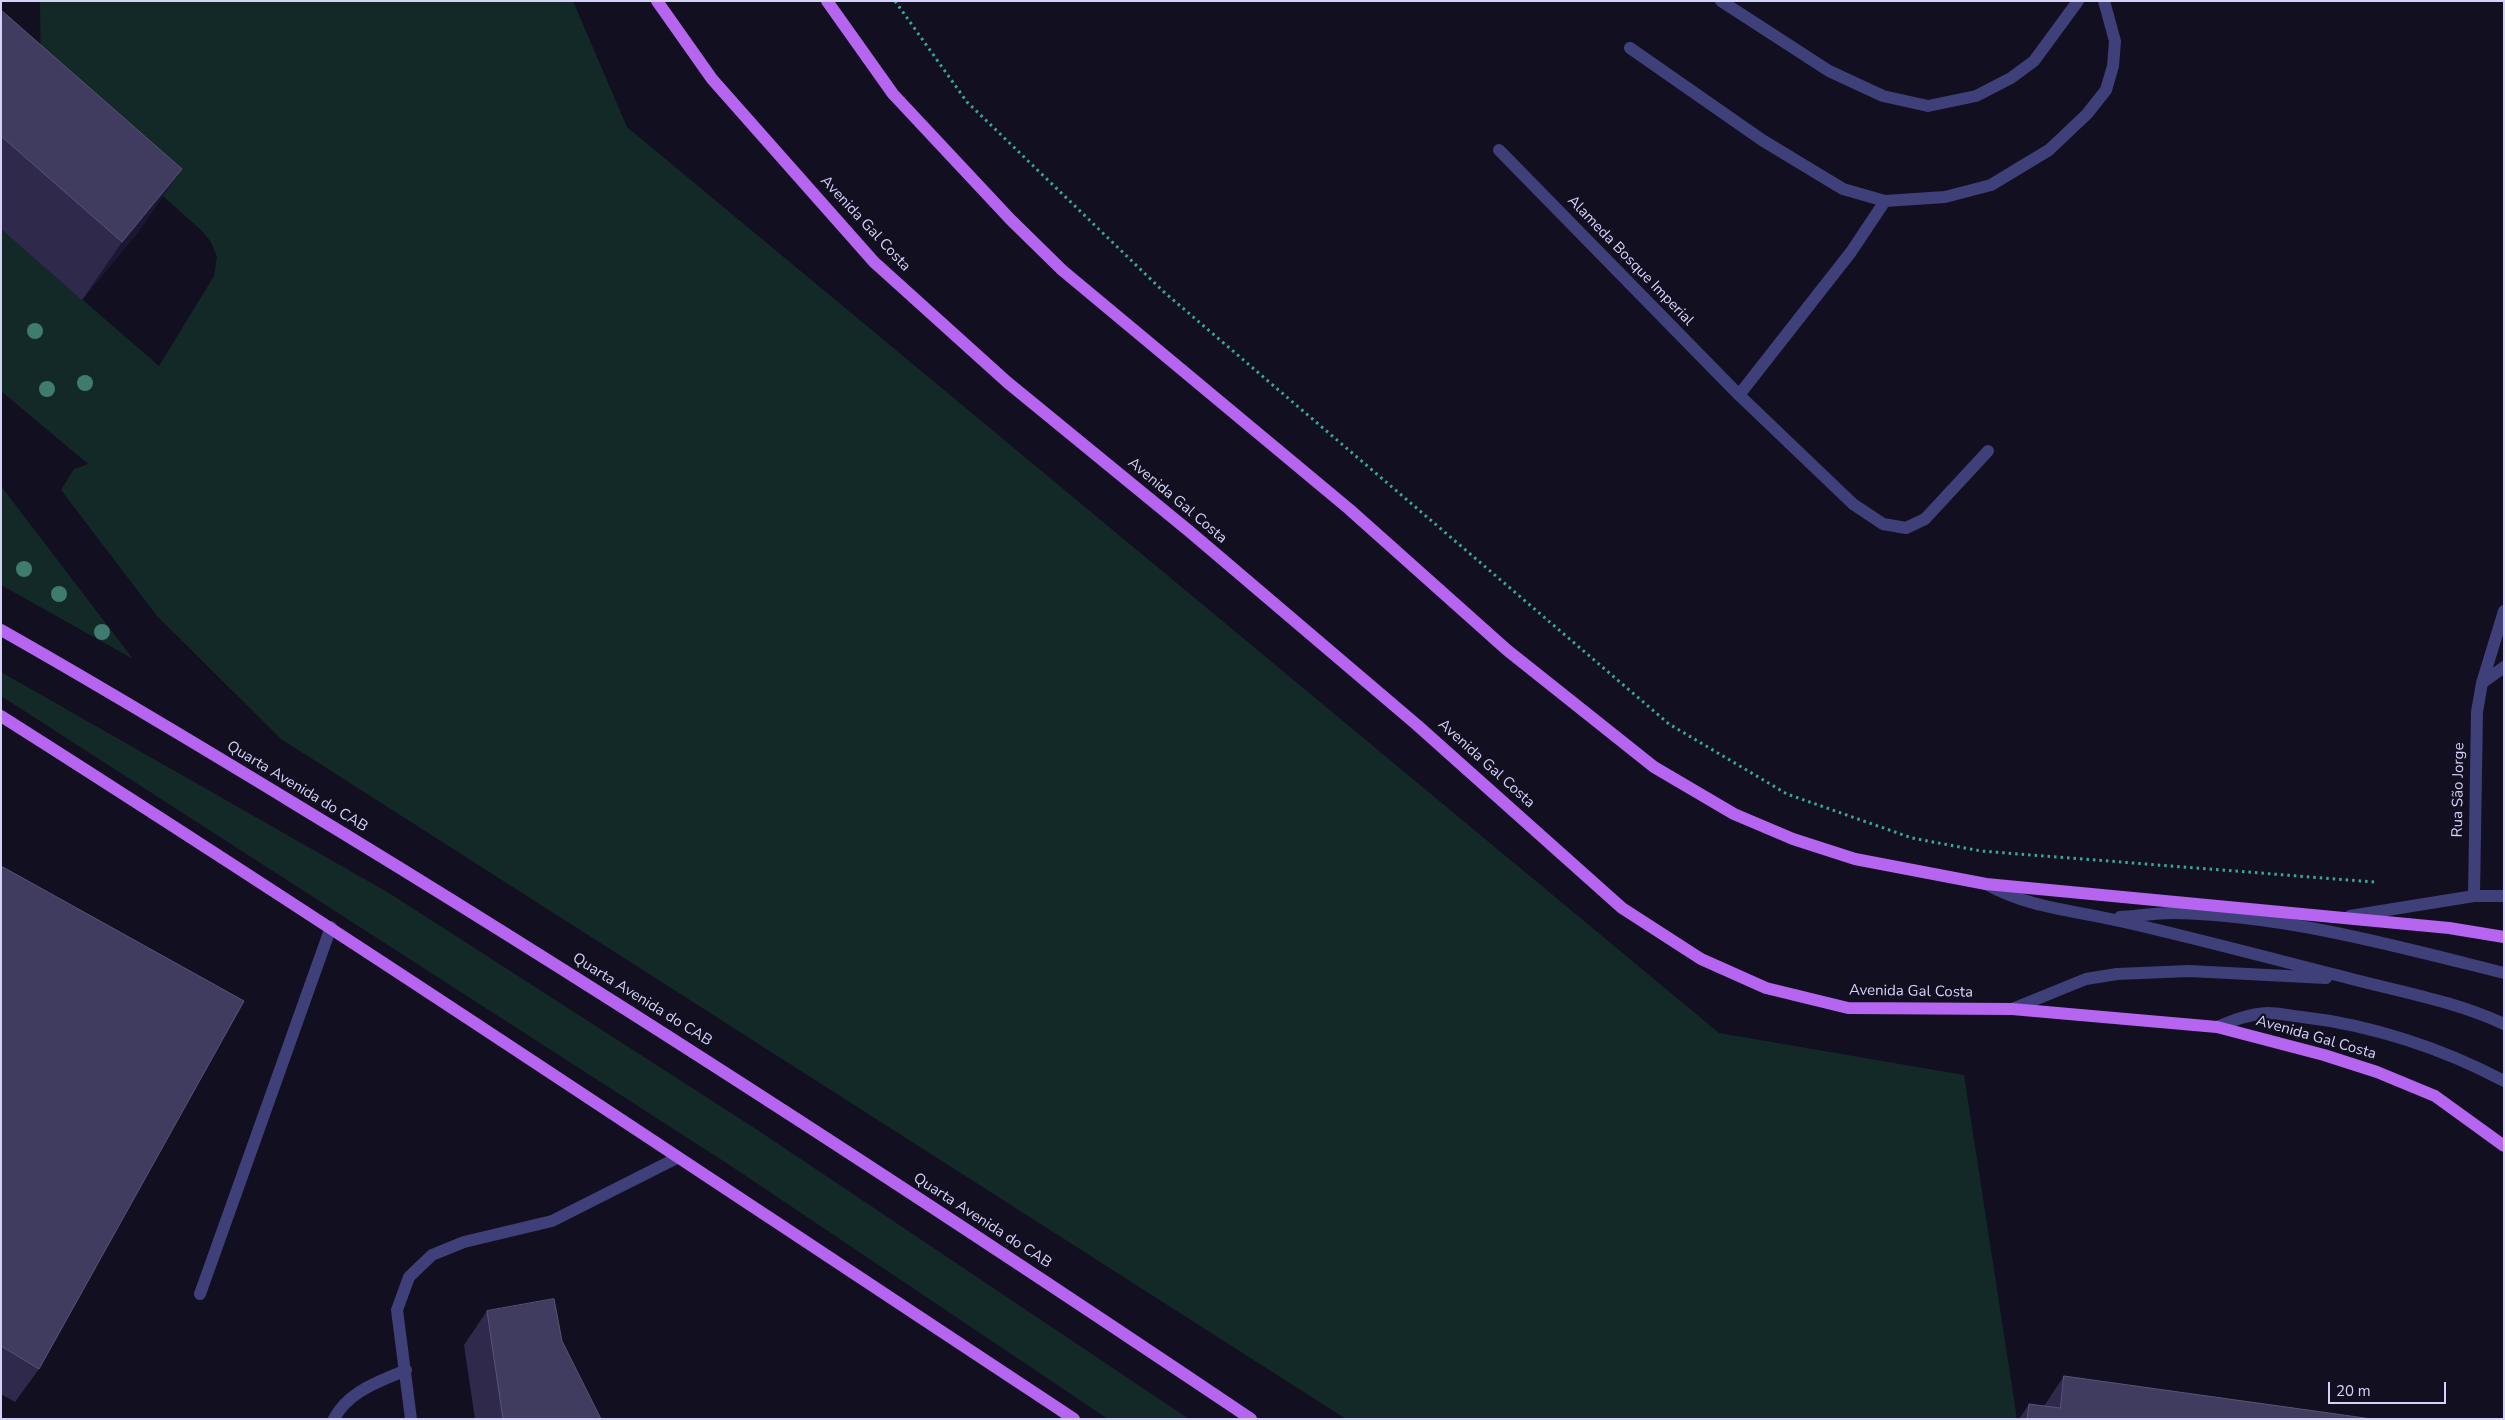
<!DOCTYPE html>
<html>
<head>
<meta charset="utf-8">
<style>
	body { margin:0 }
	#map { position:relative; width:2505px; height:1420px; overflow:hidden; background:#110f20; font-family:"Nunito Sans",sans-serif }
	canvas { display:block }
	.frame { position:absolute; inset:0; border:2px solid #d5d2fa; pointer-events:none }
	.scale { position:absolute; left:2328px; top:1382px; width:118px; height:22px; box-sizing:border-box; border:2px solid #d5d2fa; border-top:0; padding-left:6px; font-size:15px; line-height:18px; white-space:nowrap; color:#d5d2fa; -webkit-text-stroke:4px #110f20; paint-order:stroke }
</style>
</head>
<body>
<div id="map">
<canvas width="2505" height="1420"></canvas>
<div class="frame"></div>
<div class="scale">20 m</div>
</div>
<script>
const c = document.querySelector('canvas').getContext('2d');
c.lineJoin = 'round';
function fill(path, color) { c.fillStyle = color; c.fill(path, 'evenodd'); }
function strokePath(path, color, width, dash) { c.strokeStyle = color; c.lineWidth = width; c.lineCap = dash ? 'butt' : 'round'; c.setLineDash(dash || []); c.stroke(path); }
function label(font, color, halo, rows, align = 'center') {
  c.font = font + ' "Nunito Sans",sans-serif'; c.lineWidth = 4.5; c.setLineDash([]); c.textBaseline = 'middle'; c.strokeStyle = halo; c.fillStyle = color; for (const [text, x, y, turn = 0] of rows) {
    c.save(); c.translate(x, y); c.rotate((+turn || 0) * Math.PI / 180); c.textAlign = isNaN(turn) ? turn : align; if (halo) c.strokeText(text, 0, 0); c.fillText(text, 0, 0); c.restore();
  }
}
fill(new Path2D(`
	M40,1H573L627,127L1719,1033L1964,1075L2017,1419H1346L281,739L157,616L61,490L74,469L88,464L1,391V229L159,366L214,276L217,257L211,242L201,230L41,88Z
	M1,486L133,659L1,585Z
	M1,672L389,893L756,1129L1189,1419H1108L731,1166L1,696Z`), '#132927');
strokePath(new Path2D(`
	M895,1L967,102L1164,292L1669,724L1787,794L1912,838L1981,851L2374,882`), '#3aa79b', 3, [2.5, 4]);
strokePath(new Path2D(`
	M1721,1L1829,71L1883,96L1928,106L1976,96L2011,78L2034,61L2078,1
	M1630,48L1762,140L1843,189L1885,201L1945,197L1991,185L2049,150L2087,114L2106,90L2113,66L2115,41L2104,1
	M1499,150L1739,395L1853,504L1883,524L1906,528L1925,519L1988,451
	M1739,395L1851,252L1885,201
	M2482,683L2504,611
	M1986,884C2031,909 2075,910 2124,922C2199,939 2273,959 2348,978C2401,992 2454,1001 2504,1024
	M2474,896L2477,712L2482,683L2504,667
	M2350,916L2474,896H2504
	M2120,917C2137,916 2156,913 2173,913C2284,915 2396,946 2504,973
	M2012,1009L2086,979L2117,974L2189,971L2326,978
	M2217,1027C2234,1020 2249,1014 2268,1013C2279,1013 2291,1016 2302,1017C2371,1025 2442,1048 2504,1081
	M200,1294L331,927
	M334,1419C348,1391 379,1382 406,1370
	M411,1419L397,1310L409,1277L432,1255L464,1242L552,1221L677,1158`), '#3f3f7a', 12);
strokePath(new Path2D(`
	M657,1L712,79L874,262L1007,382L1189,531L1417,725L1622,908L1701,959L1766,988L1848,1008L2012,1009L2217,1027L2324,1055L2377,1072L2435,1096L2504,1146
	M827,1L893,94L1010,219L1062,270L1349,509L1507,650L1654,767L1734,814L1793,839L1855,859L1986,884L2449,928L2504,937
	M1,630C100,686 198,745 295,804C619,1000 937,1208 1251,1419
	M1,716C362,945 717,1184 1074,1419`), '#b565ef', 12);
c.fillStyle = '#407b70';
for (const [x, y] of [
	[35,331],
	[85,383],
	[47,389],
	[24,569],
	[59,594],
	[102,632]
]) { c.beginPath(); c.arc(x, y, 8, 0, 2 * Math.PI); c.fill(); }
fill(new Path2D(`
	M1,10L142,227L82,300L1,229Z
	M1,866L39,1369L15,1402L1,1394Z
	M487,1311L562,1341L601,1419H475L464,1345Z
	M2064,1376L2372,1419H2019L2029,1404L2044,1406Z`), '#2f2a4c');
fill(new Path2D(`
	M182,169L142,227L82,300L122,242Z`), '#1b1733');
const building = new Path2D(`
	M1,10L182,169L122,242L1,136Z
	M1,866L244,1001L39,1369L1,1346Z
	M554,1299L562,1341L601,1419H503L487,1311Z
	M2064,1376L2372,1419H2027L2029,1404L2060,1408Z`);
fill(building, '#403c5f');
strokePath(building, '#585377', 1);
label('15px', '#d5d2fa', '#110f20', [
	["Avenida Gal Costa",865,224,47],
	["Alameda Bosque Imperial",1630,261,46],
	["Avenida Gal Costa",1177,501,40],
	["Avenida Gal Costa",1486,764,42],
	["Quarta Avenida do CAB",297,787,31],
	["Rua São Jorge",2459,790,-89],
	["Avenida Gal Costa",1911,992,1],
	["Quarta Avenida do CAB",642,1000,32],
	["Avenida Gal Costa",2316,1038,16],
	["Quarta Avenida do CAB",982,1221,33]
]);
</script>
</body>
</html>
